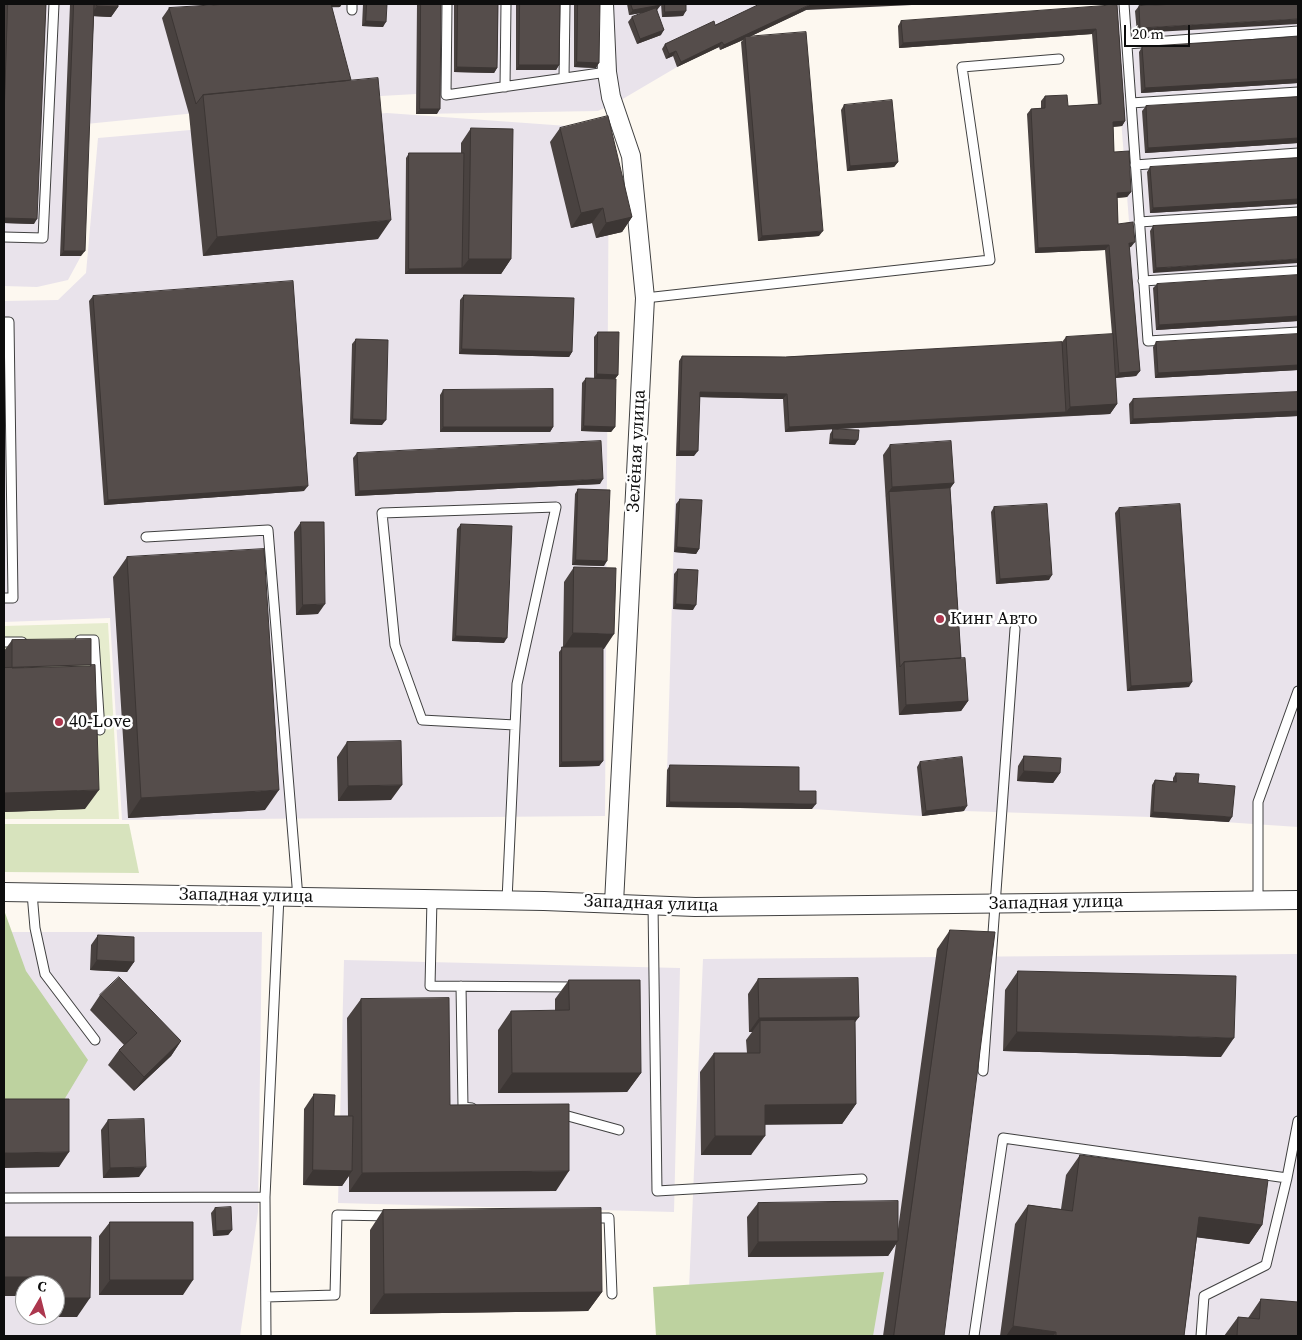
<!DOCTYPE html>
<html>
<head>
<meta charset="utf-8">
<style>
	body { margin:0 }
	#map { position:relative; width:1302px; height:1340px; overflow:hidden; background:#fdf8f0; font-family:"Source Serif 4",serif }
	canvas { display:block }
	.frame { position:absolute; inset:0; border:5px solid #0d0d0d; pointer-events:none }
	.north { position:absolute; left:15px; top:1275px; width:50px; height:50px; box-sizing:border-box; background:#fff; border:1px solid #9e9e9e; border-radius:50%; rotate:8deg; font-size:14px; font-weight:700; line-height:20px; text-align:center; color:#0d0d0d }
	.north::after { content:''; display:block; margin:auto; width:18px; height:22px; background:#ac374e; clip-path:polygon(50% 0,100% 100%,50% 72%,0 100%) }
	.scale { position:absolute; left:1124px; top:25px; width:66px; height:22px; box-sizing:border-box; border:2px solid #0d0d0d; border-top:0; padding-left:6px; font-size:15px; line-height:18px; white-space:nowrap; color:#0d0d0d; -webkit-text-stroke:4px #fff; paint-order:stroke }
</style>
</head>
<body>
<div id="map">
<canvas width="1302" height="1340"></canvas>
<div class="frame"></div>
<div class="north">С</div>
<div class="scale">20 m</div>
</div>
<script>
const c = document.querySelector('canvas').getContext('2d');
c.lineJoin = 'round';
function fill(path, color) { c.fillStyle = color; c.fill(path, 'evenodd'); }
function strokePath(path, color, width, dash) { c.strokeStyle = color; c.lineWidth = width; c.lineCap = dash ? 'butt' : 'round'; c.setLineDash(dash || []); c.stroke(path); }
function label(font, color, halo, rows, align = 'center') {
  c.font = font + ' "Source Serif 4",serif'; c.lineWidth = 5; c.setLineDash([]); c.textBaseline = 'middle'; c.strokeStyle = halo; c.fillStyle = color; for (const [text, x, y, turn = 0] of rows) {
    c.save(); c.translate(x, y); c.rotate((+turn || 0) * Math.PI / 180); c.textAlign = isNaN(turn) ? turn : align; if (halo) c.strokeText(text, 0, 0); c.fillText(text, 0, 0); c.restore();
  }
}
fill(new Path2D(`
	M4,4H932L806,10L720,50L718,47L677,67L621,100L598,111L416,114V94L346,98L86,124L81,256L68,280L37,287L4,286Z
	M1112,4H1298V827L1150,817L964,811L922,816L813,809L666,807L679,361L781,362L1113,343L1126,248L1131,247Z
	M387,113L609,129L605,816L122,820L110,618L4,622V301L58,300L86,273L98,138Z
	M4,932H262L258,1212L240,1336H4ZM25,1285H55V1315H25Z
	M1298,954V1336H687L703,959Z
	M344,960L680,968L674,1212L338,1203Z`), '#e9e3eb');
fill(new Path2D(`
	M4,824H129L139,873L4,872Z`), '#d7e3bd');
fill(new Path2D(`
	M4,910L26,971L88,1060L61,1105L4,1104Z
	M884,1272L873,1336H656L653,1287Z`), '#bdd29f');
fill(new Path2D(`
	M108,623L119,819H4V626Z`), '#e6ecce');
const service = new Path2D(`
	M447,4L446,95L607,72
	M1124,4L1148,341L1298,332
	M352,10V4
	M1127,44L1298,31
	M564,78L565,4
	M505,87L506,4
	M1131,103L1298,92
	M1135,165L1298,153
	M1139,222L1298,212
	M4,237L43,238L54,4
	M1143,281L1298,271
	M645,298L990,260L962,67L1059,59
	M4,322H9L13,598H4
	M146,537L268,530L298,898
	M80,640H94L100,730
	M4,642H22
	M32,893L35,928L45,974L95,1040
	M432,899L430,986L575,987
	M507,900L517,684L556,507L382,513L395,645L422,720L515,725
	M1258,900V802L1298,691
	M653,905L657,1191L862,1179
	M461,986L463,1107L472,1108
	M983,1071L1015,629
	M557,1113L619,1130
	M4,1198L265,1197
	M591,1218H609L612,1294
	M266,1297L335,1295L337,1215L391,1216
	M266,1336L265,1197L279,896
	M974,1336L1003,1138L1287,1178L1298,1121
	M1201,1336L1204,1296L1266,1265L1287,1178`);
const minor = new Path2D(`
	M604,4L607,72L611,97L631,156L645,298L614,903
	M4,892L544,901L695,907L1298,900`);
strokePath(service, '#404040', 11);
strokePath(minor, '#404040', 20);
strokePath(service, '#fff', 9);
strokePath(minor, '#fff', 18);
fill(new Path2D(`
	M5,4H46L34,224L4,223V38Z
	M70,4H118V7L111,17L94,16L81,256H60Z
	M363,4H387L383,27L362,26Z
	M417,4H441L437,114H416Z
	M454,4H498L497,68L494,73L454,72Z
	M516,4H560L559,65L556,70H516Z
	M574,4H600L596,68L574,67Z
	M627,4H660L657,10L661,35L637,44L628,22L632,17L642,13L629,15Z
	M661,4H686L683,16L662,17Z
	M1179,4L1137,33L1135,11L1139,6Z
	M1117,5L1125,121L1122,126L1113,127L1114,152L1131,192L1127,197L1117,198L1118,224L1131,247H1129L1140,371L1136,376L1115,378L1117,404L1110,414L838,429L855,445L829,444L830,434L833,429L785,432L783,399L700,397L694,456H676L679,361L682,356L785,357L1062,342L1066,337L1112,334L1105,250L1035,253L1027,114L1031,109L1041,108V101L1045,96L1068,106L1098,105L1092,34L899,48L898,26L901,21Z
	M332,7L378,239L203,256L189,114L162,18L169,8L340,7Z
	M806,10L749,37L819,236L758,241L741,42L743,40L720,50L719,47L677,67L673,56L666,59L662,49L665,44L715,25Z
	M1298,37V83L1141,93L1139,52L1142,47Z
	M1298,97V143L1145,153L1142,111L1146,106Z
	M844,105L898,162L894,167L847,171L841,110Z
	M471,128L511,259L501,274H405L406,158L409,153H461V143Z
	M560,128L632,217L622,232L596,238L592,223L571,228L550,142Z
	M1298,158V204L1150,213L1147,172L1150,167Z
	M1298,217L1153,273L1150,231L1153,226Z
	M1298,275V321L1156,330L1153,288L1157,284Z
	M464,295L572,352L569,357L459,354L460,300Z
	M93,296L304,491L104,505L89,301Z
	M598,332L618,375L615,379V427L611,432L581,431L582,383L586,378L594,379V337Z
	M1298,334V370L1155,378L1153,347L1156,342Z
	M356,339L382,425L350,424L352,344Z
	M443,390L553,427L550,432H440V395Z
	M1298,392V416L1130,424L1129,404L1133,399Z
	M890,445L954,483L950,488L961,658L968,701L961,711L899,715L883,455Z
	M357,453L600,484L355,496L353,458Z
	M578,489L604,566L572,565L575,494Z
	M680,499L699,549L696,554L674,552L676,504Z
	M994,507L1049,580L996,584L991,512Z
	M1119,508L1189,687L1127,691L1115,513Z
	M301,522L318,614L296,615L294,532Z
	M461,524L504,643L452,641L457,529Z
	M127,557L265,810L128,818L113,577Z
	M574,567L604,649H603V761L599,766L559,767V652L563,647L564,582Z
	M678,569L693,610L673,609L674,574Z
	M12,640L85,809L4,812V651Z
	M347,742L391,800L338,801L337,757Z
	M1024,756L1060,773L1053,783L1017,781L1018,766Z
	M920,762L964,811L922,816L917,767Z
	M670,765L812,809L666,807L667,770Z
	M1176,773L1198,783L1229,822L1150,817L1152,785L1155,780L1173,782V778Z
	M950,930L944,1336H883L896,1244L888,1256L748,1257L747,1217L758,1203L898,1229L937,949Z
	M98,935L134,962L127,972L90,970L91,945Z
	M1018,971L1221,1057L1003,1051L1005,990Z
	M758,979L859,1017L855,1022L856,1104L842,1124H765L751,1155H701L700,1072L714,1053H747L746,1040L752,1032H749L748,994Z
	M569,980L641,1073L627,1092L498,1093V1030L511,1011H555V999Z
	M100,995L181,1041L171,1056L134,1091L108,1065L119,1050L124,1045L90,1010Z
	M361,999L450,1105L556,1191L349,1192V1176L342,1186L303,1185L304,1109L314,1094L334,1116H348L347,1018Z
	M108,1120L139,1177L103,1178L101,1130Z
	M1080,1155L1262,1225L1249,1244L1197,1237L1184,1336H1000L1015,1224L1028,1205L1061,1209L1066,1175Z
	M215,1208L232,1230L228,1235L213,1236L211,1213Z
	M383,1210L602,1292L588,1311L370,1314V1230Z
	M110,1222L183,1295H99V1236Z
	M91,1237L77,1317H32V1315H55V1285H25V1296H4Z
	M1261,1299L1298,1336H1224L1238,1317L1248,1318Z`), '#494240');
fill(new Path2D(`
	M304,4H342L340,7H301Z
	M841,4H933L806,10L745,39V37L743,40L720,50L724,45L809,5Z
	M661,5L657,10L629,15L633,10Z
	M97,6L118,7L111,17L90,16Z
	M686,11L683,16L662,17L665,12Z
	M1298,19V24L1137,33L1140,28Z
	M366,21L386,22L383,27L362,26Z
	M1096,29L1092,34L899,48L903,43Z
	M664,30L661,35L637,44L640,39Z
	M722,42L719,47L677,67L681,62Z
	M676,51L673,56L666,59L669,54Z
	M577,62L599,63L596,68L574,67Z
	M519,65H559L556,70H516Z
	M457,67L497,68L494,73L454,72Z
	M1298,79V83L1141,93L1145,88Z
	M420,109H440L437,114H416Z
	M1125,121L1122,126L1109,127L1113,122Z
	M1298,138V143L1145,153L1148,148Z
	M898,162L894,167L847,171L850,166Z
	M1131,192L1127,197L1113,198L1117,193Z
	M1298,199V204L1150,213L1153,208Z
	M603,208L592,223L571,228L581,213Z
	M632,217L622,232L596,238L606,223Z
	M4,218L37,219L34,224L4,223Z
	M391,220L378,239L203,256L217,237Z
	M823,231L819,236L758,241L762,236Z
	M1135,242L1131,247L1126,248L1129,243Z
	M1109,245L1105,250L1035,253L1038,248Z
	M64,251H85L81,256H60Z
	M469,259H511L501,274L459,273L405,274L409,269L462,268Z
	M1298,259V263L1153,273L1156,268Z
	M1298,316V321L1156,330L1159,325Z
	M462,349L572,352L569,357L459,354Z
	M1298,365V370L1155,378L1158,373Z
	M1140,371L1136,376L1115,378L1119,373Z
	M597,374L618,375L614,380L594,379Z
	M700,392L787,394L783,399L696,397Z
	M1117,404L1110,414L1063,416L1070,407Z
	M1298,411V416L1130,424L1133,419Z
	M1066,412L1063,416L785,432L789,427Z
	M353,419L386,420L382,425L350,424Z
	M584,426L615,427L611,432L581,431Z
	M443,427H553L550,432H440Z
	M833,439L858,440L855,445L829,444Z
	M679,451H698L694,456H676Z
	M603,479L600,484L355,496L359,491Z
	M954,483L947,493L889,492L885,497L892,487Z
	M308,486L304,491L104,505L108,500Z
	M677,547L699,549L696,554L674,552Z
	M576,560L607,561L604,566L572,565Z
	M1052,575L1049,580L996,584L1000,579Z
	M325,604L318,614L296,615L303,605Z
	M676,604L696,605L693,610L673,609Z
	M573,633L614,634L604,649L563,648Z
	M456,636L507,638L504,643L452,641Z
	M1192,682L1189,687L1127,691L1131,686Z
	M968,701L961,711L899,715L906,705Z
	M603,761L599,766L559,767L562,762Z
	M1024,771L1060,773L1053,783L1017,781Z
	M402,785L391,800L338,801L348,786Z
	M99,790L85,809L4,812V793Z
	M279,790L265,810L128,818L141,798Z
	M670,802L816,804L812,809L666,807Z
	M967,806L964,811L922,816L926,811Z
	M1153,812L1232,817L1229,822L1150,817Z
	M97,960L134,962L127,972L90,970Z
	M859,1017L848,1031L760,1021L752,1032H749L759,1018Z
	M1017,1032L1234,1038L1221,1057L1003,1051Z
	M181,1041L171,1056L134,1091L144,1077Z
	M512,1073H641L627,1092L498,1093Z
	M856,1104L842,1124L751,1125L765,1105Z
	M715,1136H765L751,1155H701Z
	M69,1152L59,1167L4,1168V1153Z
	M146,1167L139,1177L103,1178L110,1168Z
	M313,1170L352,1171L342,1186L303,1185Z
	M569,1171L556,1191L349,1192L362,1173Z
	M1199,1217L1262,1225L1249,1244L1186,1236Z
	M232,1230L228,1235L213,1236L216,1231Z
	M898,1241L888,1256L748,1257L758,1242Z
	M4,1277H46L40,1285H25V1296H4Z
	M110,1280H193L183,1295H99Z
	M602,1292L588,1311L370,1314L384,1294Z
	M55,1298H90L77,1317H32L33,1315H55Z
	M1013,1326L1056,1332L1053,1336H1006Z`), '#3c3634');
const building = new Path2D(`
	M8,4H46L37,219L4,218V118Z
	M74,4H94L85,251H64Z
	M97,4H118V7L97,6Z
	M228,4H331L351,80L203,95L196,104L169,8Z
	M367,4H387L386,22L366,21Z
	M421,4H441L440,109H420Z
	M458,4H498L497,68L457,67Z
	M520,4H560L559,65H519Z
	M578,4H600L599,63L577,62Z
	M631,4H660L661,5L633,10Z
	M665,4H686V11L665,12Z
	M760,4H841L809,5L724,45L722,42L681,62L676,51L669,54L665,44L714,21L715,25Z
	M1179,4H1298V19L1140,28L1139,6Z
	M1117,5L1125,121L1113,122L1114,152L1129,151L1131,192L1117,193L1118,224L1133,222L1135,242L1129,243L1140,371L1119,373L1109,245L1038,248L1031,109L1045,108V96L1067,95L1068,106L1101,104L1096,29L903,43L901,21Z
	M656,8L664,30L640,39L632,17Z
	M806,32L823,231L762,236L745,37Z
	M1298,37V79L1145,88L1142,47Z
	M378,78L391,220L217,237L203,95Z
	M1298,97V138L1148,148L1146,106Z
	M892,100L898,162L850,166L844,105Z
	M608,116L632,217L606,223L603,208L581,213L560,128Z
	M471,128L513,129L511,259H469Z
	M409,153H464L462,268L409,269Z
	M1298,158V199L1153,208L1150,167Z
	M1298,217V259L1156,268L1153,226Z
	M1298,275V316L1159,325L1157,284Z
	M293,281L308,486L108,500L93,296Z
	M464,295L574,298L572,352L462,349Z
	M598,332H619L618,375L597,374Z
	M1113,334L1117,404L1070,407L1066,337Z
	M1298,334V365L1158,373L1156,342Z
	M356,339L388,340L386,420L353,419Z
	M1062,342L1066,412L789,427L787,394L700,392L698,451H679L682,356L785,357Z
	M586,378L616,379L615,427L584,426Z
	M553,389V427H443V390Z
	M1298,392V411L1133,419V399Z
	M833,429L859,430L858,440L833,439Z
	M601,441L603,479L359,491L357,453Z
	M951,441L954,483L892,487L890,445Z
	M950,488L961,658L904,662L900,667L889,492Z
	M578,489L610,490L607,561L576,560Z
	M680,499L702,500L699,549L677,547Z
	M1047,504L1052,575L1000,579L994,507Z
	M1180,504L1192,682L1131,686L1119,508Z
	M301,522H324L325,604L303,605Z
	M461,524L512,526L507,638L456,636Z
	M264,549L279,790L141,798L127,557Z
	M574,567L616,568L614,634L573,633Z
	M678,569L698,570L696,605L676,604Z
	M91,639V666L12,668V640Z
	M562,647H603V761L562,762Z
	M965,658L968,701L906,705L904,662Z
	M95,665L99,790L4,793V668Z
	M401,741L402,785L348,786L347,742Z
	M1024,756L1061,758L1060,773L1024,771Z
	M962,757L967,806L926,811L920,762Z
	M670,765L799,767V791H816V804L670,802Z
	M1176,773L1199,774L1198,783L1235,786L1232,817L1153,812L1155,780L1176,782Z
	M950,930L995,932L944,1336H894Z
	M98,935L134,937V962L97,960Z
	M1018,971L1236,976L1234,1038L1017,1032Z
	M119,977L181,1041L144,1077L119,1050L137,1033L100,995Z
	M858,978L859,1017L759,1018L758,979Z
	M569,980H640L641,1073H512L511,1011L569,1010Z
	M449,998L450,1105L569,1104V1171L362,1173L361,999Z
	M855,1020L856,1104L765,1105V1136H715L714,1053H760V1021Z
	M314,1094L335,1095L334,1116H353L352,1171L313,1170Z
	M4,1099H69V1152L4,1153Z
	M144,1119L146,1167L110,1168L108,1120Z
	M1080,1155L1268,1180L1262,1225L1199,1217L1184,1336H1056V1332L1013,1326L1028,1205L1072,1211Z
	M898,1201V1241L758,1242V1203Z
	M231,1207L232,1230L216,1231L215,1208Z
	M601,1208L602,1292L384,1294L383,1210Z
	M110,1222H193V1280H110Z
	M4,1237H91L90,1298H55V1285H46V1277H4Z
	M1261,1299L1298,1302V1336H1237L1238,1317L1259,1319Z`);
fill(building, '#554d4b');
strokePath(building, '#3c3634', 1);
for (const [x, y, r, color] of [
	[940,619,5,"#ac374e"],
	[59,722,5,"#ac374e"]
]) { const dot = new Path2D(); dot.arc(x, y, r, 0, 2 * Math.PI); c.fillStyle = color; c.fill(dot); strokePath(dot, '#fff', 2); }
label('18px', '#0d0d0d', '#fff', [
	["Зелёная улица",637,451,-87],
	["Западная улица",246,896,1],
	["Западная улица",1056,903,-1],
	["Западная улица",651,904,2]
]);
label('18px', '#0d0d0d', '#fff', [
	["Кинг Авто",950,619],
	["40-Love",69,722]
], 'left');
</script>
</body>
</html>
